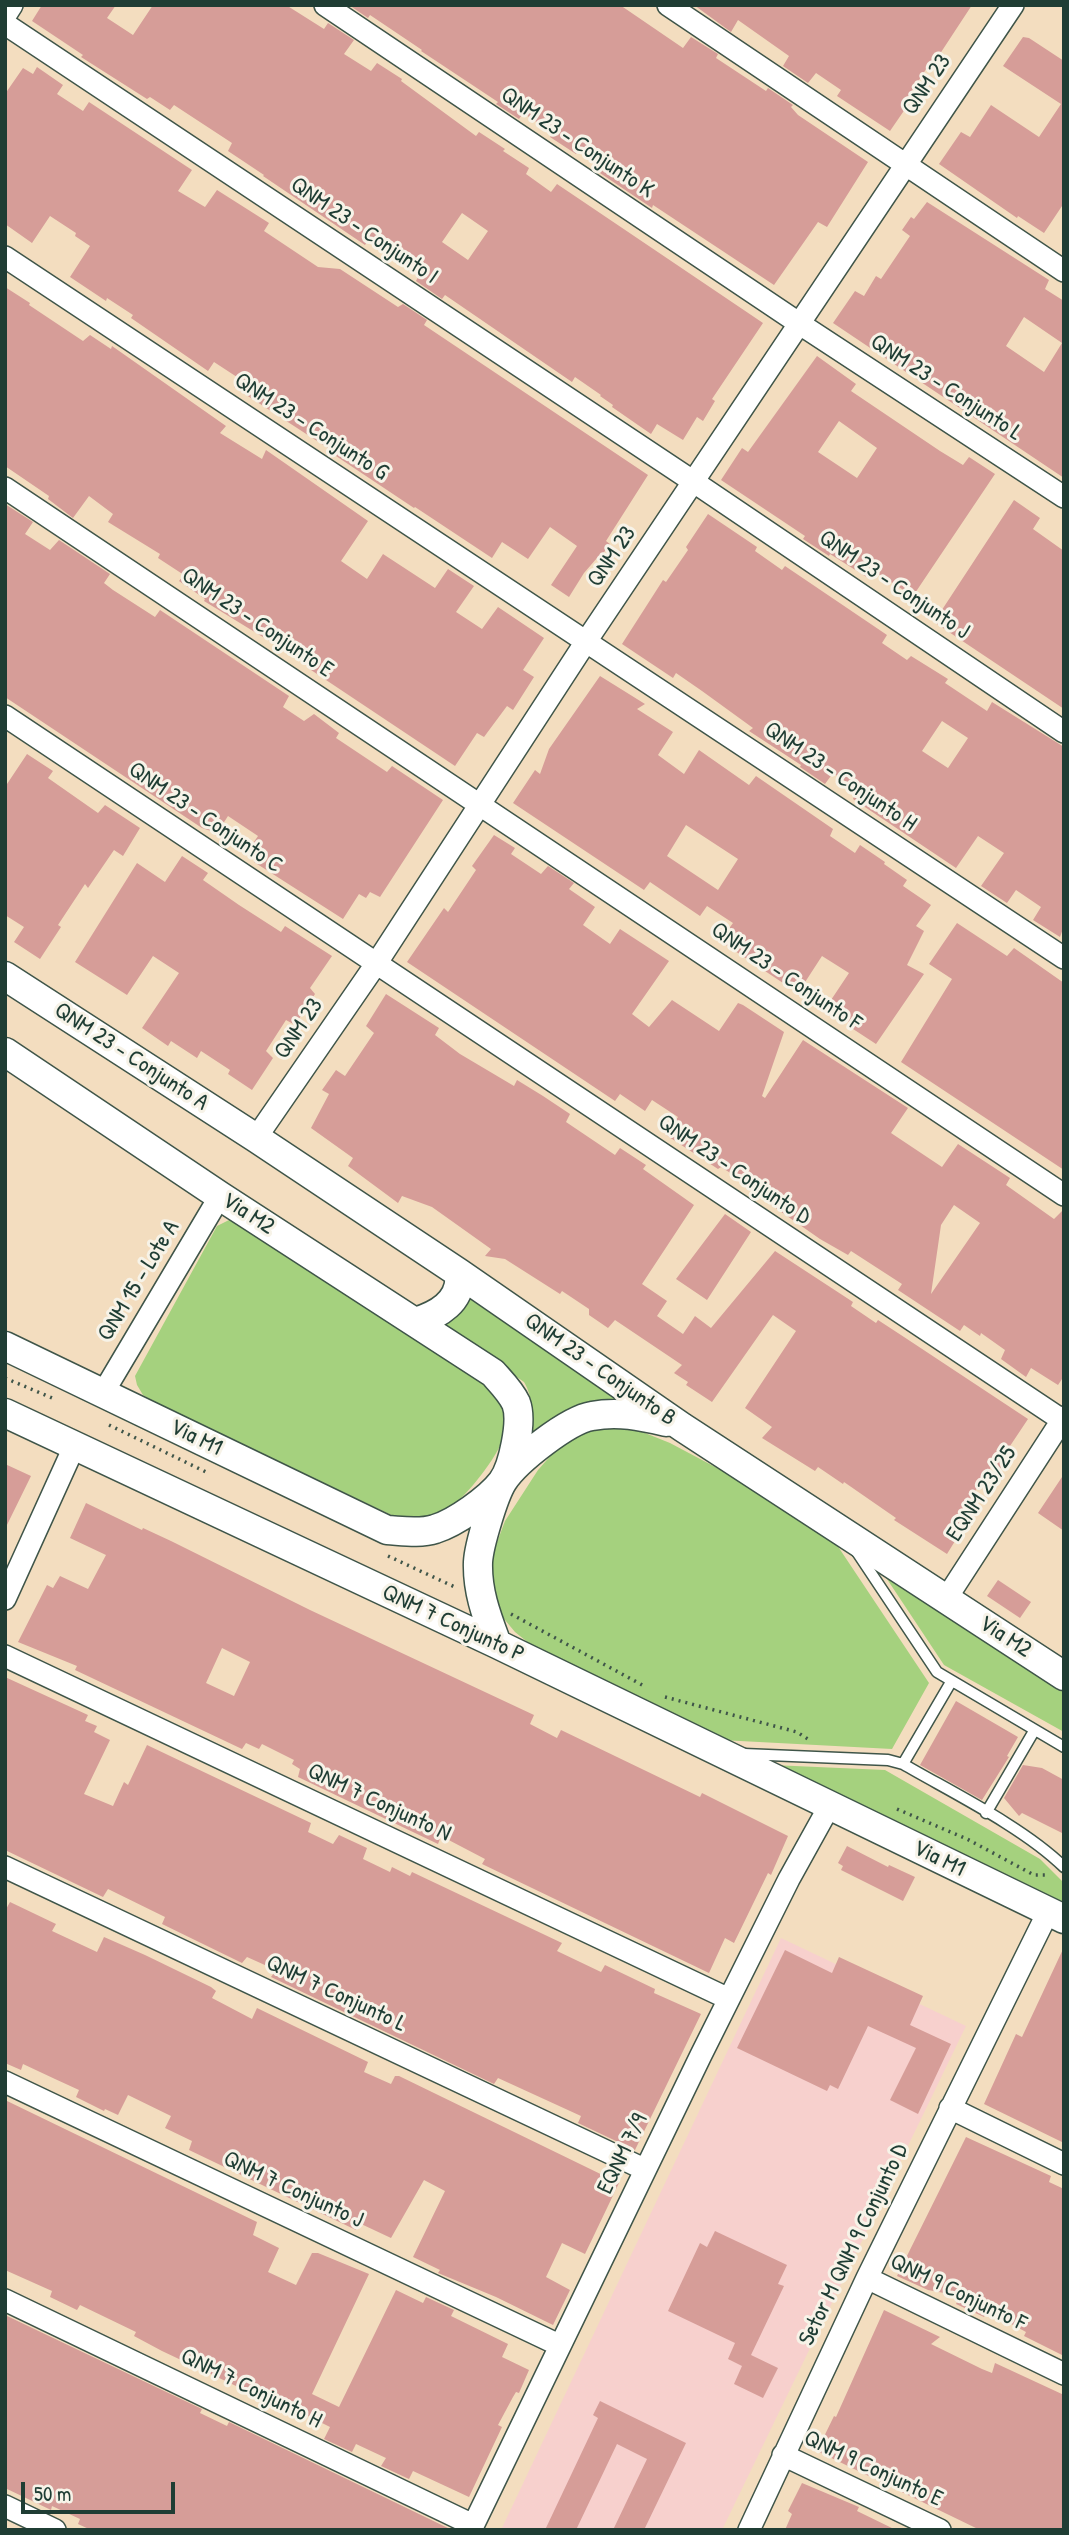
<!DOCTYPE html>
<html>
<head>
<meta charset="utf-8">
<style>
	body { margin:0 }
	#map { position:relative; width:1069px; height:2535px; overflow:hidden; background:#f3ddbf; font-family:"Patrick Hand",sans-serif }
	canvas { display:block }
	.frame { position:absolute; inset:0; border:7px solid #1f3d34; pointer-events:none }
	.scale { position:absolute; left:21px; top:2482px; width:154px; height:32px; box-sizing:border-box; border:4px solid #1f3d34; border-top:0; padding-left:9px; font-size:21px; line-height:24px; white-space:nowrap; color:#1f3d34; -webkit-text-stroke:5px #f7f3e8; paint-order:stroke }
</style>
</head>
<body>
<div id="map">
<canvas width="1069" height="2535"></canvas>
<div class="frame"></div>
<div class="scale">50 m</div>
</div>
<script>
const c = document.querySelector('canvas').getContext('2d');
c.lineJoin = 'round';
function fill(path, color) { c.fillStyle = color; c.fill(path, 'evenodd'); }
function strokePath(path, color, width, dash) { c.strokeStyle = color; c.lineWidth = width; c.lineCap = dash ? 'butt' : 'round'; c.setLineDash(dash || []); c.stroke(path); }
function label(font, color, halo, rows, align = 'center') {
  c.font = font + ' "Patrick Hand",sans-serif'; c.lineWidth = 6; c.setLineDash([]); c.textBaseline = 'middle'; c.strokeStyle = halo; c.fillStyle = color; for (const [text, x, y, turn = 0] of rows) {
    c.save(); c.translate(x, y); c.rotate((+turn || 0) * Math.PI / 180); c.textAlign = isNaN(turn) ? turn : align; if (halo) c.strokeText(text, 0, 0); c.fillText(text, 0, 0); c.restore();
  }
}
fill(new Path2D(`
	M781,1938L966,2026L722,2530H501Z`), '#f7d0cd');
fill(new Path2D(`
	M231,1219L244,1221L498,1393C503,1408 508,1420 504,1436C498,1458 456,1512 433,1518C423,1520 411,1519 400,1519L162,1407L143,1395L137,1385L135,1376L217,1226Z
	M471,1297L629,1403L531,1440C533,1421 534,1399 524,1382L442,1325C456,1319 464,1312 471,1297Z
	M609,1425L635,1429L670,1443L751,1486L833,1539L929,1683L892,1749L721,1740L541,1653L515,1632L500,1614L490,1577V1561L505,1521L538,1470L553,1453L582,1432Z
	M881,1570L1064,1692V1732L944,1665Z
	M772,1765L885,1770L1040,1859L1064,1883V1905Z`), '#a5d17e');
fill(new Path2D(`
	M42,5H116L107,18L133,35L153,5H286L324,29L328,23L354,40L344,54L371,71L377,63L402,79L401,81L476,136L479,132L505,149L503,151L529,168L526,174L551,192L557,184L763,323L712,399L715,401L703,421L697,417L683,440L657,424L651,434L612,407L613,405L600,396L601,395L575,377L572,382L445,295L442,299L416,281L420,273L408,265L409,263L370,237L365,245L263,176L264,175L228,151L232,143L174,105L170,110L150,97L147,99L81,57L83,55L32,21ZM462,213L488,231L468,260L442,242Z
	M349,5H620L683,48L691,37L718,54L716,58L766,91L768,88L793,105L791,107L798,115L868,162L827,227L818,222L774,285L653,205L652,208L600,173L605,162L582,147L576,154L550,137L553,133L523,113L519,119L496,104L498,102L421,51L422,50L370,15L368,18Z
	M694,5H972L932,66L930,63L908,97L912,99L890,131L837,96L841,90L816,73L808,83L783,66L789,56L738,20L731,32Z
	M1023,37L1029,38L1064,61V203L1044,233L1018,216L1017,218L939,164L961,132L970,137L991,105L1039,137L1061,104L1003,66Z
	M37,67L63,85L57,94L83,111L89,102L192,170L178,191L205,207L217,190L269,223L264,231L318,267L340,269L398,307L403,304L427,320L424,325L648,475L606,541L610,544L599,559L597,558L584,573L569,597L551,585L577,546L550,527L528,559L502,542L492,558L415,507L414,508L336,456L337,454L234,387L240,379L214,362L208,371L131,318L133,315L107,298L106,301L70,277L90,246L75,236L76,233L50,216L32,243L5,224V94L23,68L33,74Z
	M927,202L1049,280L1045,289L1064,301V478L833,323L855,291L864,296L876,276L881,279L910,236L902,230L911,217L914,219ZM1024,317L1062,343L1044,372L1006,346Z
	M5,287L30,303L29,305L83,341L90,335L111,349L112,346L226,426L220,433L262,459L266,450L368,521L341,561L367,579L383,554L435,588L448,569L474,586L456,612L482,629L498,607L544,638L523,670L534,677L513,710L507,706L484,737L477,733L455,766L308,668L314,660L276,635L271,642L204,601L205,599L179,581L184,575L158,558L160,554L108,522L113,514L89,496L73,518L48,499L49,496L5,466Z
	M817,356L856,384L851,391L940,451L963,465L969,457L995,474L913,596L872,570L868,578L830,554L829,556L803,539L805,536L721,480L742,448L748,452ZM839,421L877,448L857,478L818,452Z
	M1014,500L1040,518L1033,529L1064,551V709L934,622Z
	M5,504L33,522L25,534L50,550L59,540L110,574L104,583L113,590L155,617L160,610L289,696L283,707L304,721L314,714L339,733L336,738L387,772L392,766L443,800L380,897L370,892L366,898L359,894L343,919L254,862L256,858L247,852L258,836L228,816L217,833L202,828L5,697Z
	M708,514L757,547L755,551L782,570L785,566L887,635L882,643L907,660L911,656L948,679L945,683L987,711L992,702L1064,747V926L1060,937L1033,920L1041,907L1016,890L1007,903L981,886L1004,853L978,836L956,868L853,799L857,789L833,773L825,784L800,767L801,765L749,731L753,728L702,691L676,673L673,678L622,644L663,580L666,582L688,550L686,547ZM942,721L968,738L948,768L922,751Z
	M600,676L645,704L637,709L673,732L658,755L684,774L699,750L749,785L756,776L833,829L830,836L855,853L860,845L885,862L884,864L907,880L903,886L931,905L916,926L924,931L907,965L924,974L876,1044L850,1027L852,1024L827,1006L849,973L822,956L798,993L720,941L733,923L707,906L700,916L650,882L644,890L513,803L535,770L540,774L549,749ZM686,825L738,859L718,890L667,856Z
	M27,754L53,771L48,778L98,813L105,805L140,828L123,856L114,850L88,888L85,884L58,925L61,927L40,959L14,942L24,927L5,915V787Z
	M494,835L515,848L511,854L541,874L548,866L574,883L569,889L595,907L583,925L610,944L620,929L669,961L632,1014L649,1027L672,1000L719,1031L738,1003L743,1005L784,1032L762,1096L765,1098L803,1040L908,1108L891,1133L942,1167L958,1144L1010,1178L1006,1185L1054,1219L1064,1209V1376L1058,1385L1031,1368L1026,1377L1001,1359L1005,1350L981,1333L980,1336L964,1325L960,1331L898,1290L902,1284L851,1251L848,1255L820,1239L744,1186L746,1183L721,1167L718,1169L666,1135L678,1117L652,1100L645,1111L620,1094L615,1101L407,962L444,908L448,912L476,870L472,866ZM954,1205L980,1223L931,1294L941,1225Z
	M182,856L208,873L203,880L239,905L281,932L285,926L332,956L310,988L315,994L295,1025L286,1020L266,1051L273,1058L252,1090L228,1074L230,1070L201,1051L197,1058L171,1041L168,1046L142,1028L179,973L153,956L127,995L75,962L137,863L165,882Z
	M957,923L1007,956L1014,948L1064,983V1170L901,1062L952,979L929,964Z
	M386,994L439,1028L435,1035L460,1054L514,1086L517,1080L543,1096L570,1114L566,1122L615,1155L620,1148L646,1165L643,1169L694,1205L642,1284L667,1301L657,1316L683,1334L695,1316L711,1328L775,1251L853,1302L851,1306L876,1323L878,1320L904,1337L1028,1419L1006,1452L1011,1456L1002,1469L993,1464L960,1514L968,1520L947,1554L894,1520L896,1518L844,1482L843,1484L818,1467L815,1471L762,1438L772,1427L745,1408L796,1331L773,1315L712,1402L686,1385L688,1382L674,1373L682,1365L615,1320L608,1328L589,1315V1309L562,1291L560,1294L505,1259L485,1256L491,1249L432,1207L402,1196L398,1203L348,1166L353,1158L311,1128L329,1094L322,1090L336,1070L345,1076L374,1033L366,1026Z
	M725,1214L751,1232L707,1300L676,1279Z
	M5,1464L31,1476L5,1529Z
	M1064,1474V1531L1038,1513Z
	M86,1503L142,1530L143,1528L171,1541L310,1610L534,1715L530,1724L557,1738L561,1730L700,1797L702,1793L788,1836L771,1875L768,1873L734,1943L725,1938L709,1973L482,1864L485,1859L441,1836L438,1844L298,1777L300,1769L292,1764L294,1760L262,1744L259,1749L246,1743L242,1749L75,1670L77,1666L18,1642L47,1585L53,1588L60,1576L88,1589L106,1555L70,1538ZM222,1648L250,1662L234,1696L206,1683Z
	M998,1580L1031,1602L1020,1618L987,1596Z
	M5,1677L88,1715L85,1721L97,1726L94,1732L110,1740L84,1794L113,1806L124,1782L128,1785L147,1745L311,1823L308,1832L333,1844L339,1835L367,1848L363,1859L390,1872L392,1867L410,1876L412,1872L562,1943L557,1951L601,1972L605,1965L655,1989L654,1993L701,2014L635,2150L578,2123L581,2116L498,2078L494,2084L271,1977L276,1970L247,1957L242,1963L162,1924L165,1917L108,1889L103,1897L5,1850Z
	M956,1701L1018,1737L1007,1756L1009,1757L982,1800L920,1765Z
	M1023,1765L1042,1768L1064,1780V1834L1022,1813L1019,1816L1004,1798Z
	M847,1846L888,1867L889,1865L915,1877L903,1901L841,1870L843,1866L838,1863Z
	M10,1902L56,1924L52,1931L97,1952L104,1937L145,1955L211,1987L216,1991L212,1998L252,2019L257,2008L368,2062L364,2072L391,2084L395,2076H399L619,2183L585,2254L562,2243L546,2277L570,2290L553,2325L496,2297L438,2273L440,2270L413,2257L445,2191L424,2180L391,2238L359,2223L356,2230L189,2150L192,2141L165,2128L171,2116L128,2095L118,2115L105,2109L104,2111L76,2097L79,2090L55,2079L23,2064L21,2070L5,2063V1911Z
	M1064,1947V2143L984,2104L1016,2034L1022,2037Z
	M785,1950L832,1973L839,1957L923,1996L910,2025L951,2044L918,2114L890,2100L916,2048L868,2026L838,2089L830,2085L827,2091L737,2048Z
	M5,2100L257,2222L253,2235L279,2248L268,2272L296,2285L312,2253H318L369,2274L312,2394L339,2407L396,2290L423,2303L426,2297L454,2310L451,2316L508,2344L502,2357L529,2370L519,2393L516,2392L513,2397L498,2425L502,2427L469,2497L413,2471L409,2479L381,2466L386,2458L356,2444L352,2452L324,2439L330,2427L274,2399L272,2403L162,2351L134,2336L136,2332L80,2305L77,2310L50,2297L52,2291L5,2270Z
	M966,2137L1051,2176L1049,2182L1064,2189V2356L1024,2336L1026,2332L1004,2320L986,2312L984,2317L956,2304L960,2296L928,2290L897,2276Z
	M715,2231L787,2265L778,2284L784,2286L751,2355L778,2368L763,2398L734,2384L742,2366L728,2359L735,2343L668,2311L700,2243L707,2247Z
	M884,2310L940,2337L931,2344L982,2369L992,2373L995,2363L1064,2395V2530H980L817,2451L834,2416L836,2417Z
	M5,2315L202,2409L200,2413L227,2426L229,2422L452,2530H91L78,2524L80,2519L52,2506L51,2510L5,2488Z
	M600,2401L686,2443L644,2530H613L647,2459L617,2444L576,2530H545L598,2418L593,2415Z
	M802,2483L859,2507L857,2511L896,2530H785L792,2514L788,2511Z`), '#d69d98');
const service = new Path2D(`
	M857,1552L937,1672L1064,1747
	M744,1754L888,1760L903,1764C953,1793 1023,1827 1064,1867
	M903,1764L951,1682
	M986,1813L1034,1731`);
const minor = new Path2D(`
	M325,5L800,324L1064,497
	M668,5L1064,271
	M5,16L12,5
	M5,24L694,482L1064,732
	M5,257L1064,958
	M5,488L1064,1195
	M5,716L1062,1420
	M256,1138L376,964L587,640L1013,5
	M103,1393L220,1196
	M5,1599L74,1447
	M946,1599L1064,1417
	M5,1656L729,1999
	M5,1867L644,2169
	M5,2082L559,2345
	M950,2108L1064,2164
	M867,2278L1064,2374
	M5,2300L473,2525
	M783,2455L940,2530
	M5,2506L55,2530
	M471,2530L701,2055L789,1879L830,1805
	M749,2530L867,2278L1048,1912`);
const secondary = new Path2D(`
	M5,976L256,1138L459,1273L682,1427L1064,1676
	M5,1052L220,1196L493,1373C501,1382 511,1392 516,1403C523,1421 513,1467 502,1482C489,1499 455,1523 435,1529C420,1534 403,1531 387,1530L5,1346
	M415,1322C438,1315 463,1301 459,1273
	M5,1413L497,1644L1064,1919
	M497,1644C487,1617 477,1592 478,1562C479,1545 494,1495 503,1481C517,1460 568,1420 592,1416C618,1411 641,1416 666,1422`);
strokePath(service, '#3f5549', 13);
strokePath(minor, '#3f5549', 24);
strokePath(secondary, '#3f5549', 31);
strokePath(new Path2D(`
	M5,1378L52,1398
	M109,1425L206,1472
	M388,1556L457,1588
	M511,1614L646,1687
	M665,1697L797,1732L811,1741
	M897,1809L967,1839L1034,1875H1049`), '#3f5549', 3.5, [2, 5]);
strokePath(service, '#fff', 10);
strokePath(minor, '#fff', 21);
strokePath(secondary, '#fff', 28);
label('23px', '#1f3d34', '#f7f3e8', [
	["QNM 23",927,85,-56],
	["QNM 23 - Conjunto K",577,143,34],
	["QNM 23 - Conjunto I",364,231,34],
	["QNM 23 - Conjunto L",946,388,33],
	["QNM 23 - Conjunto G",311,427,33],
	["QNM 23",612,557,-56],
	["QNM 23 - Conjunto J",894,585,34],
	["QNM 23 - Conjunto E",257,623,34],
	["QNM 23 - Conjunto H",840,777,34],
	["QNM 23 - Conjunto C",205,818,34],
	["QNM 23 - Conjunto F",786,977,34],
	["QNM 23",299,1029,-56],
	["QNM 23 - Conjunto A",131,1057,33],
	["QNM 23 - Conjunto D",734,1170,34],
	["Via M2",248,1214,33],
	["QNM 15 - Lote A",139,1281,-59],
	["QNM 23 - Conjunto B",600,1370,35],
	["Via M1",196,1438,26],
	["EQNM 23/25",982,1494,-57],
	["QNM 7 Conjunto P",453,1624,25],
	["Via M2",1005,1637,33],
	["QNM 7 Conjunto N",379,1803,25],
	["Via M1",939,1859,26],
	["QNM 7 Conjunto L",336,1994,25],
	["EQNM 7/9",623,2154,-64],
	["QNM 7 Conjunto J",293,2190,25],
	["Setor M QNM 9 Conjunto D",854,2245,-64],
	["QNM 9 Conjunto F",958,2293,26],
	["QNM 7 Conjunto H",251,2389,26],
	["QNM 9 Conjunto E",873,2469,25]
]);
</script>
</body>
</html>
